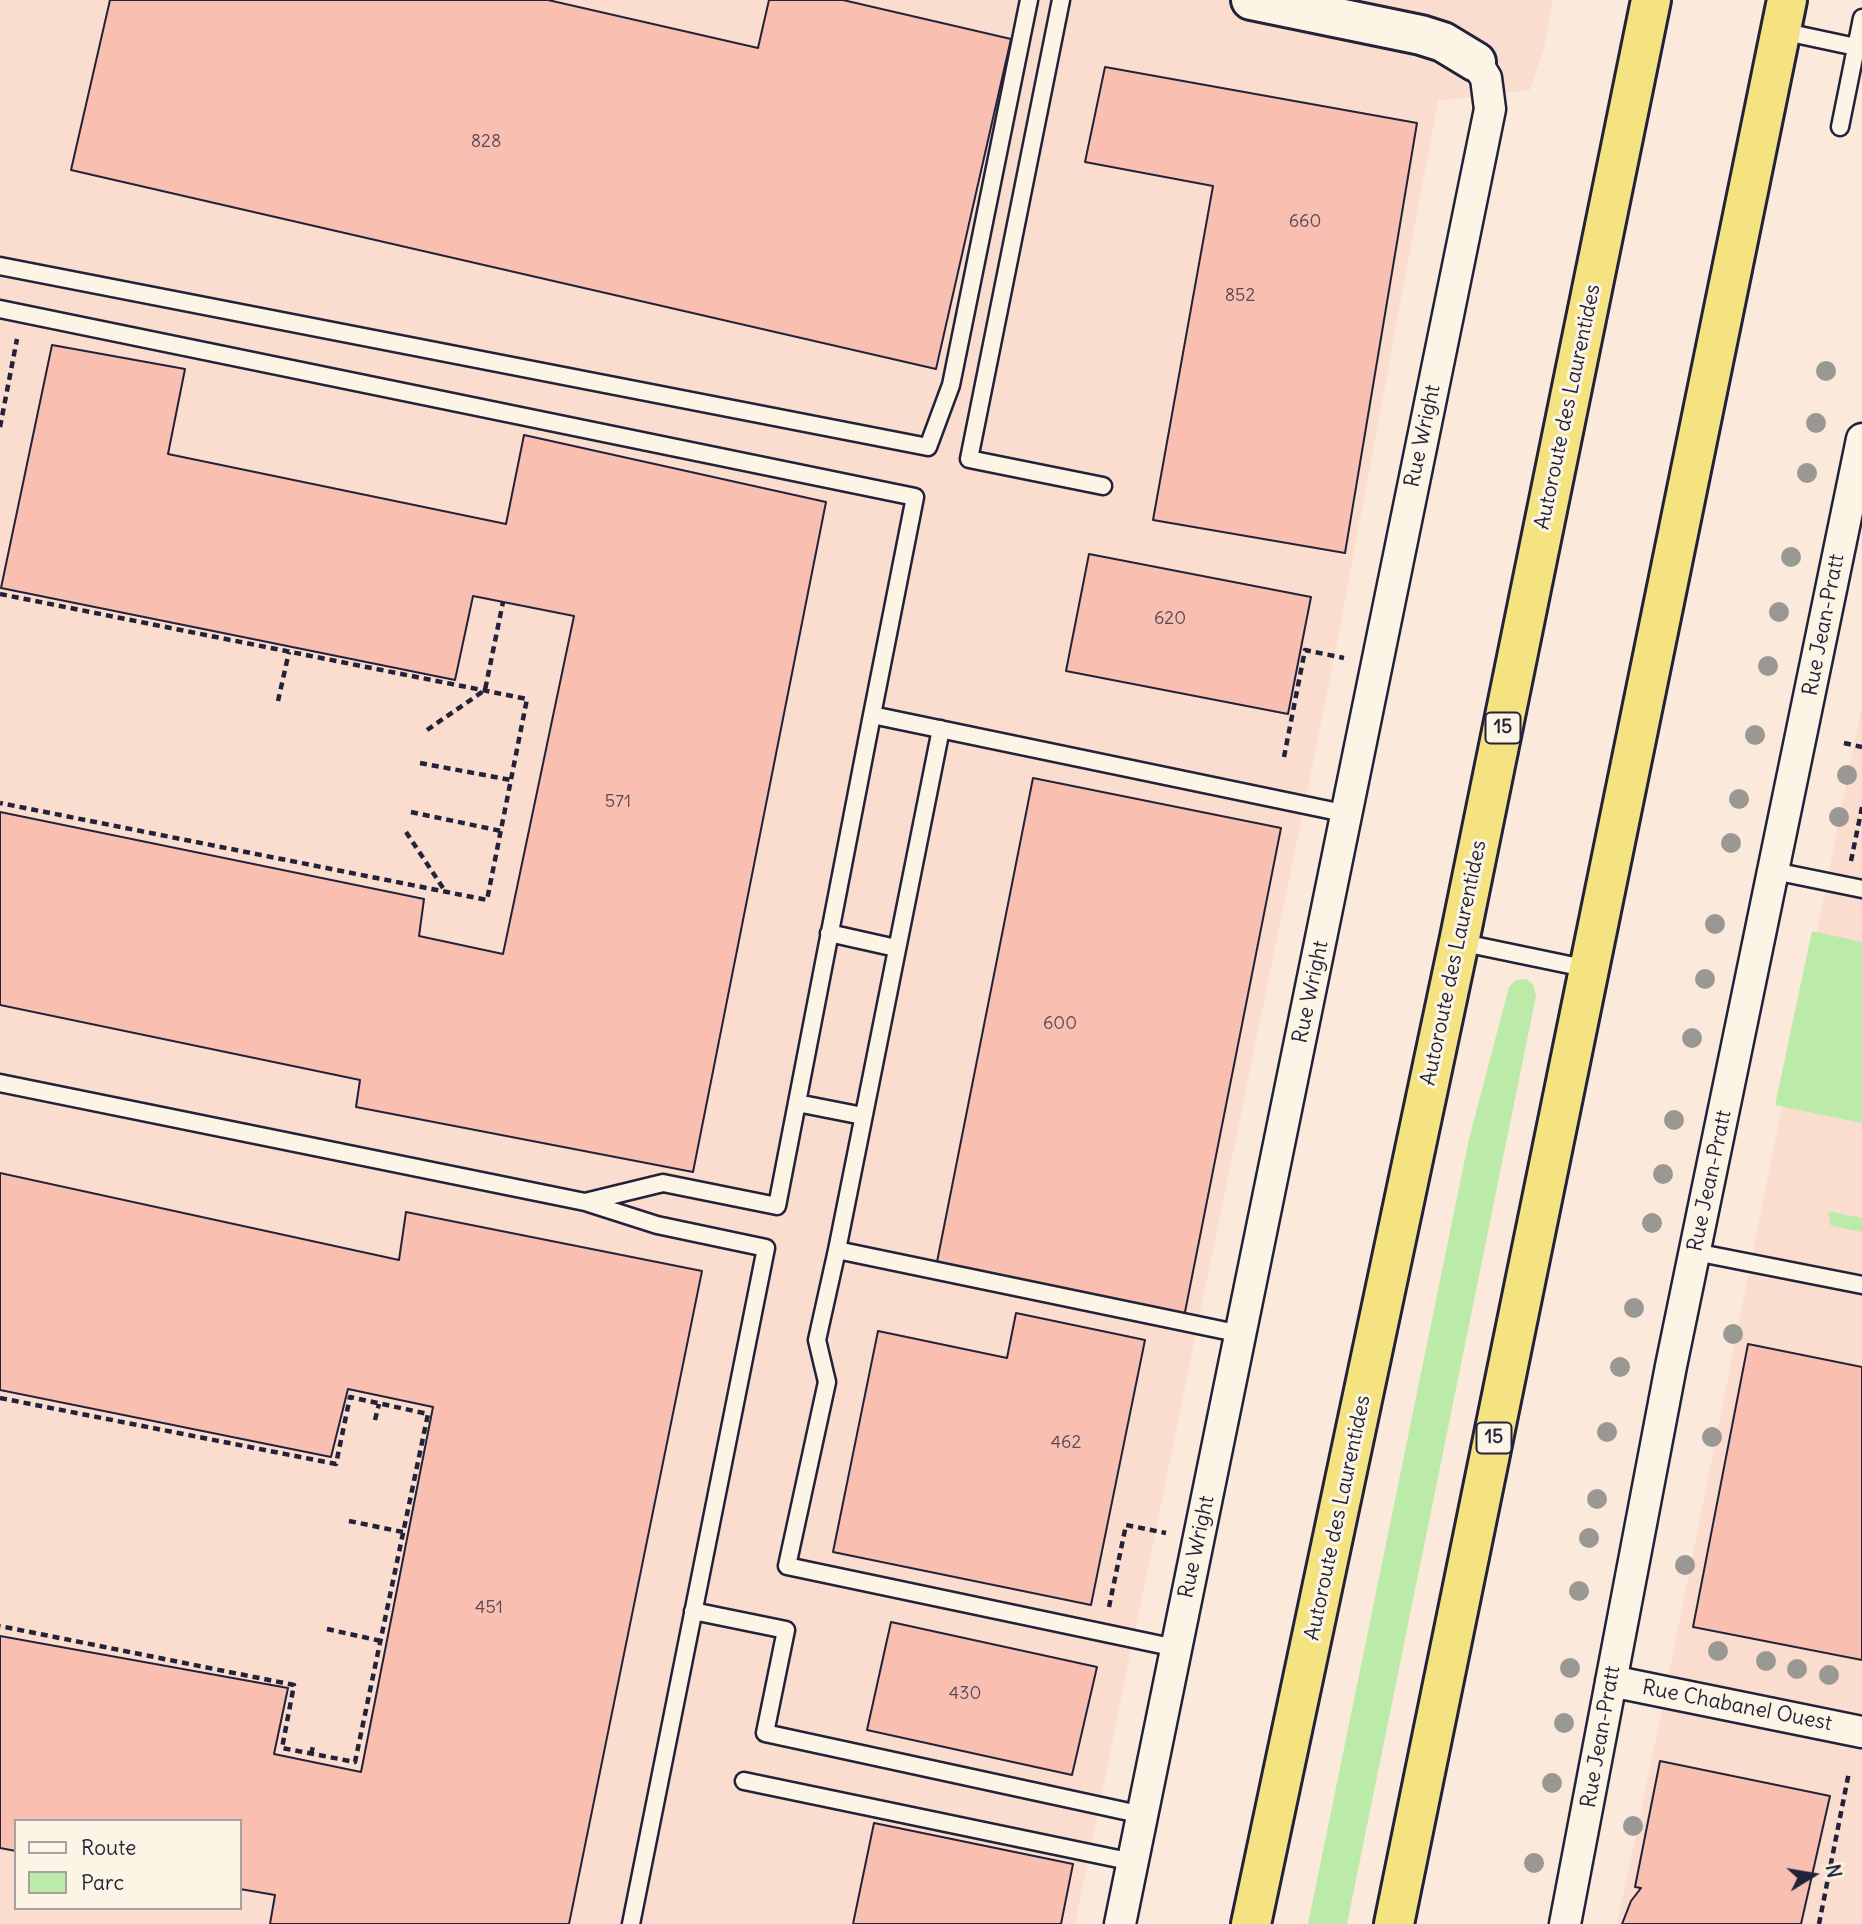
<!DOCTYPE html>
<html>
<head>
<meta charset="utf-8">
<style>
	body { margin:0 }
	#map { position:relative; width:1862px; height:1924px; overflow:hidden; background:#fbeadb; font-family:Delius,sans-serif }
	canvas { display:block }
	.legend { position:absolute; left:14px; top:1819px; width:228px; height:91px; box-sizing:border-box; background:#fcf5e5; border:2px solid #a5a1a1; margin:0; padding:9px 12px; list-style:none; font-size:21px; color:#22223b }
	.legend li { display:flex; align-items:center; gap:14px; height:35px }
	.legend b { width:35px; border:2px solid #a5a1a1 }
	.north { position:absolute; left:1778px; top:1840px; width:70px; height:70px; -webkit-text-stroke:5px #fcf5e5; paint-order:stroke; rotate:79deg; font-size:19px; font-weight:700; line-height:28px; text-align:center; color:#22223b }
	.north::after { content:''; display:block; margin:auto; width:24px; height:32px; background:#22223b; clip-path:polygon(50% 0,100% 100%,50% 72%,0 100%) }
</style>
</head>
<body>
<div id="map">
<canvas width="1862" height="1924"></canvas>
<ul class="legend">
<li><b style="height:9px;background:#fcf5e5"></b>Route</li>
<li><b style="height:19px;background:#bceba9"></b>Parc</li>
</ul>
<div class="north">N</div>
</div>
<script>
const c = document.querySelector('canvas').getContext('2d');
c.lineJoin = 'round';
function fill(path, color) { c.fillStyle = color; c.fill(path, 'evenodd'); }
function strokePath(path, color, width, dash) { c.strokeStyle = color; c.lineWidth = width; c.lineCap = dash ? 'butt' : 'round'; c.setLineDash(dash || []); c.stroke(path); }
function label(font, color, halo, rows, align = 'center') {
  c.font = font + ' Delius,sans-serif'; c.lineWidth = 6; c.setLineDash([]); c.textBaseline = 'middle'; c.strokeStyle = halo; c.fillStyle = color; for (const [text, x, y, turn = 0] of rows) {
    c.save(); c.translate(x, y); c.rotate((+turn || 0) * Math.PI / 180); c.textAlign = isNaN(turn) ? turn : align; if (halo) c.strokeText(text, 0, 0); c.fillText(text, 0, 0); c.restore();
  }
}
fill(new Path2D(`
	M0,0H1553L1544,47L1530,90L1438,101L1333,665L1075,1924H0ZM16,1821H240V1908H16Z
	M1862,705V1924H1617L1654,1749Z`), '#faddce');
fill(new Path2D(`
	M1812,931L1862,942V1123L1775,1105Z
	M1526,979L1533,984L1536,996L1347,1924H1308L1469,1139L1509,987L1516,980Z
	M1828,1211L1862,1218V1232L1831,1226Z`), '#bceba9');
const building = new Path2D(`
	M110,0H548L758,48L769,0H843L1011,39L936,369L71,170Z
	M1105,67L1417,123L1345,553L1153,520L1213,186L1085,162Z
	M52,345L185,369L168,454L506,524L524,435L826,502L693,1172L356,1107L360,1080L0,1005V812L424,899L419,936L503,954L574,616L473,596L455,680L1,588Z
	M1089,554L1311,597L1288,714L1066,671Z
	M1033,778L1281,828L1184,1317L936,1267Z
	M0,1173L399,1260L406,1212L702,1271L569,1924H270L275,1895L240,1889V1821H16V1851L0,1848V1636L288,1688L274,1754L361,1772L433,1407L348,1389L331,1457L0,1390Z
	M1016,1313L1145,1340L1091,1605L833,1552L878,1331L1007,1358Z
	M1748,1344L1862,1367V1660L1693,1627Z
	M891,1622L1097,1667L1072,1775L867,1730Z
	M1660,1761L1830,1796L1801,1924H1622L1631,1901L1641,1888L1635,1887Z
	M874,1823L1073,1864L1061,1924H853Z`);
fill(building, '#f9bfb1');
strokePath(building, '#22223b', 2);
const service = new Path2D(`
	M1061,0L969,459L1103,486
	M1781,31L1856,47
	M1840,127L1862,18
	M0,266L928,447L951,385L1029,0
	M0,309L915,497L872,715L1348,814
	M1774,871L1862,889
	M829,933L896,948
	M1459,942L1589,969
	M0,1083L585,1202L657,1225L766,1248L631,1924
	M797,1103L863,1116
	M585,1202L663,1183L777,1206L872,715
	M837,1250L941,729
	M1695,1252L1862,1285
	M693,1611L786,1630L765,1733L1143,1815
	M1176,1648L787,1566L827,1382L817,1340L837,1250L1241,1334
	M744,1781L1133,1862`);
const minor = new Path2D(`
	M1611,1681L1862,1732
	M1120,1924L1490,109L1486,78L1476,62
	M1565,1924L1671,1366L1862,439`);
const tertiary = new Path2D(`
	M1251,0L1421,35L1443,42L1476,62`);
const motorway = new Path2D(`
	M1251,1924L1459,942L1651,0
	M1394,1924L1787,0`);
strokePath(service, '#22223b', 21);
strokePath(minor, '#22223b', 35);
strokePath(tertiary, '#22223b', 44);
strokePath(motorway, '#22223b', 44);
strokePath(new Path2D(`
	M0,427L17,339
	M0,594L527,699L487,900L0,803
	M278,701L289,652
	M427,730L485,690L503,602
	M1844,743L1862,747
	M1284,757L1305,650L1344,658
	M420,763L511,780
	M411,812L501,831
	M406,832L445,891
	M1851,861L1862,807
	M0,1398L336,1464L350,1397L428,1414L355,1762L282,1748L294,1685L0,1626
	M375,1420L379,1404
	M349,1521L403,1532
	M1109,1607L1126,1525L1166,1533
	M327,1629L381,1641
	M311,1754L314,1743
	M1819,1924L1849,1772`), '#22223b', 4.5, [7, 5]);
strokePath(service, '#fcf5e5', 16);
strokePath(minor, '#fcf5e5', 30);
strokePath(tertiary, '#fcf5e5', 38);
strokePath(motorway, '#f5e382', 38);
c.fillStyle = '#999892';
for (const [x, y] of [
	[1826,371],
	[1816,423],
	[1807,473],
	[1791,557],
	[1779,612],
	[1768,666],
	[1755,735],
	[1847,775],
	[1739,799],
	[1839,817],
	[1731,843],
	[1715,924],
	[1705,979],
	[1692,1038],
	[1674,1120],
	[1663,1174],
	[1652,1223],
	[1634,1308],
	[1733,1334],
	[1620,1367],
	[1607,1432],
	[1712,1437],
	[1597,1499],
	[1589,1538],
	[1685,1565],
	[1579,1591],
	[1718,1651],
	[1766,1661],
	[1570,1668],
	[1797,1669],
	[1829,1675],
	[1564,1723],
	[1552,1783],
	[1633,1826],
	[1534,1863]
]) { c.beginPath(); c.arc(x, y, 10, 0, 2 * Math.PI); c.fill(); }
label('18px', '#584958', null, [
	["828",486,142],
	["660",1305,222],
	["852",1240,296],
	["620",1170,619],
	["571",618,802],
	["600",1060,1024],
	["462",1066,1443],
	["451",489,1608],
	["430",965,1694]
]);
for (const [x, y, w] of [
	[1503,728,35],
	[1494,1438,35]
]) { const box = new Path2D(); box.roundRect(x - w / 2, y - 15.5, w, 31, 5); c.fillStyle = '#fcf5e5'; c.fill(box); strokePath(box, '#22223b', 2); }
label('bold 19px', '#22223b', null, [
	["15",1503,728],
	["15",1494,1438]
]);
label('21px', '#22223b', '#fcf5e5', [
	["Autoroute des Laurentides",1568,407,-78],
	["Rue Wright",1423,436,-78],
	["Rue Jean-Pratt",1824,625,-79],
	["Autoroute des Laurentides",1454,963,-78],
	["Rue Wright",1311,992,-78],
	["Rue Jean-Pratt",1710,1181,-78],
	["Autoroute des Laurentides",1338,1518,-78],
	["Rue Wright",1197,1547,-78],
	["Rue Chabanel Ouest",1737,1706,11],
	["Rue Jean-Pratt",1601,1737,-80]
]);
</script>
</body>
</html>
